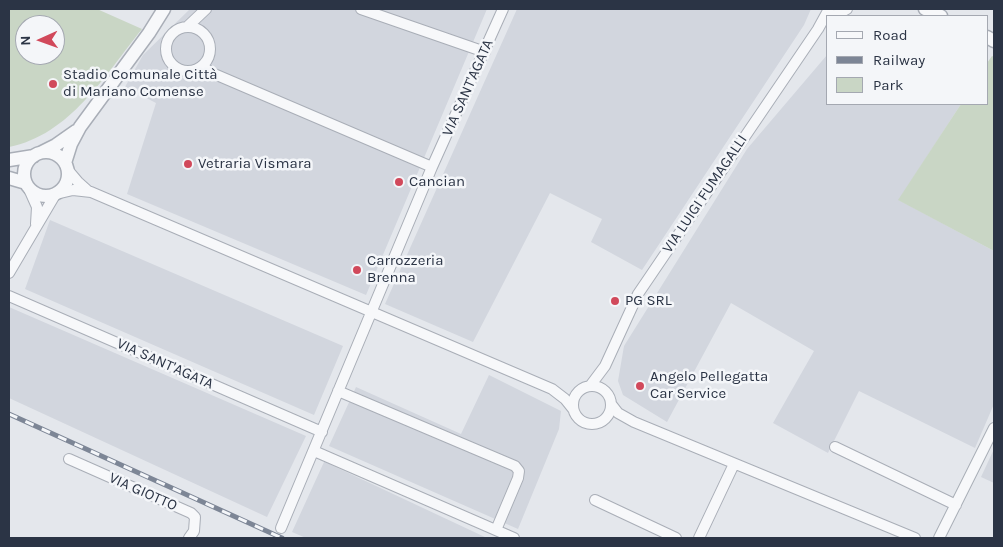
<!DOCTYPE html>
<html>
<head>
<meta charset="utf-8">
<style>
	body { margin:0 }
	#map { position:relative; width:1003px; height:547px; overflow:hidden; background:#e4e7ec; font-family:Karla,sans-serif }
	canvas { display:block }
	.frame { position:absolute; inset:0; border:10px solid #2b3445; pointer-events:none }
	.legend { position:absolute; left:826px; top:15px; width:162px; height:90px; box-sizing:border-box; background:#f4f6f9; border:1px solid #a4a8b1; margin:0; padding:6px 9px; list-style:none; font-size:15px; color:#2b3445 }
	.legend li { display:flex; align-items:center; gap:10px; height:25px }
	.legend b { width:25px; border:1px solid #a4a8b1 }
	.north { position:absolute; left:15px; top:15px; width:50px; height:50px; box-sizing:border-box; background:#f4f6f9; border:1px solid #a4a8b1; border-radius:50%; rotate:268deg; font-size:14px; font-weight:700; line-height:20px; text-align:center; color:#2b3445 }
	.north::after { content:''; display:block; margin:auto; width:18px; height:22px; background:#d1495b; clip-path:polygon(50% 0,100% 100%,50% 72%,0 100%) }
</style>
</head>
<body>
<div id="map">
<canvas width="1003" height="547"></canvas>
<div class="frame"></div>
<ul class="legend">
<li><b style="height:6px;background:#f7f8fa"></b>Road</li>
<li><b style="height:6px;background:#7d8696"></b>Railway</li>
<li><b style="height:14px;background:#c9d6c5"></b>Park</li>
</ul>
<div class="north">N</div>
</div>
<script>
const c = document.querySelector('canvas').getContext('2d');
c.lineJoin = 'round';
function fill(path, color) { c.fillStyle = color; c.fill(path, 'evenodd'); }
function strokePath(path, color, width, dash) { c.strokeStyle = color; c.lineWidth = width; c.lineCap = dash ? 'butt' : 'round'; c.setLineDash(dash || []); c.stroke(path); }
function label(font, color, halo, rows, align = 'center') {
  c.font = font + ' Karla,sans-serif'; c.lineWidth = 5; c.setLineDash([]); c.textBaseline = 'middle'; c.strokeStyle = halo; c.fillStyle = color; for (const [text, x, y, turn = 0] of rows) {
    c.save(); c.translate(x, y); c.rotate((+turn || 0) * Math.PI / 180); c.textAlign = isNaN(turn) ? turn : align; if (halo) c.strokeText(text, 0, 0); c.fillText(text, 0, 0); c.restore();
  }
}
fill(new Path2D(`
	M190,9H487L366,295L127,194L156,103L125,87L143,55Z
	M517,9H811L804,25L642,270L591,242L602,219L550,193L473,342L385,304Z
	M827,55V104H961L899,200L994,251V404L975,448L859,391L828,453L773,423L814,351L731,303L667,422L623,395L618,381L624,346L747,149Z
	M50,220L343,346L314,415L25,289Z
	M9,307L306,436L267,517L9,398Z
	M489,375L561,411L559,429L518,529L329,446L356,387L461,434Z
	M994,449V483L981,477Z
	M324,462H325L487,538H306L292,532Z`), '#d2d6de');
fill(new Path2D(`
	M9,9H97L142,29C105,75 70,135 9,147ZM25,25H55V55H25Z
	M992,56L994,57V251L898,200L961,104H987V63Z`), '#c9d6c5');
const minor = new Path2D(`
	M361,9L485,52
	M834,16L847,9
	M187,27L206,9
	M166 49a22 22 0 1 1 44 0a22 22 0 1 1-44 0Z
	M202,66L212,73L432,167
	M67,169L78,182L88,191
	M29,189L37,207L36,224
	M56,194L73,190L91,192L552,389L565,399L573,409
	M9,273L55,195
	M9,296L322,432
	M590,386L605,366L638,294L818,29L829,9
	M573 405a19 19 0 1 1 38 0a19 19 0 1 1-38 0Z
	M338,391L515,466L519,471L518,478L496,530
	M611,404L618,413L634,422L915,538
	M835,447L956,505
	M314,451L514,538
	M69,459L191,513L195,517L194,531L189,538
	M595,500L676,538
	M281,528L432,167L503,9
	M699,538L734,464
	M939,538L994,428`);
const tertiary = new Path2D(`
	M925,9L941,16
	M987,37L994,41
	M42,152L56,145L76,131
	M24 174a22 22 0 1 1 44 0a22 22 0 1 1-44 0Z
	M9,160L34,156
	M65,163L71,144L80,127L149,33L164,9
	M9,178L26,183`);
strokePath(minor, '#a9aeb7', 12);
strokePath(tertiary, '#a9aeb7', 15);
strokePath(minor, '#f7f8fa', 10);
strokePath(tertiary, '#f7f8fa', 12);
const rail = new Path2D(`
	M9,414L282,538`);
strokePath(rail, '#7d8696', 5);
strokePath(rail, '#f4f6f9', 3, [9]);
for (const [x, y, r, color] of [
	[53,84,5,"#d1495b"],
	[188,164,5,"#d1495b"],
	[399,182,5,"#d1495b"],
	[357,270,5,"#d1495b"],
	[615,301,5,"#d1495b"],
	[640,386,5,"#d1495b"]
]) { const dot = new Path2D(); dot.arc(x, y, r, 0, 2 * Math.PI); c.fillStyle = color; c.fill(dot); strokePath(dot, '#f4f6f9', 2); }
label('15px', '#2b3445', '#f4f6f9', [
	["Stadio Comunale Città",63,75],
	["di Mariano Comense",63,92],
	["Vetraria Vismara",198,164],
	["Cancian",409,182],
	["Carrozzeria",367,261],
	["Brenna",367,278],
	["PG SRL",625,301],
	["Angelo Pellegatta",650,377],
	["Car Service",650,394]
], 'left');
label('15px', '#2b3445', '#f4f6f9', [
	["VIA SANT'AGATA",468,88,-66],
	["VIA LUIGI FUMAGALLI",705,194,-56],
	["VIA SANT'AGATA",165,364,24],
	["VIA GIOTTO",143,492,24]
]);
</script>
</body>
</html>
